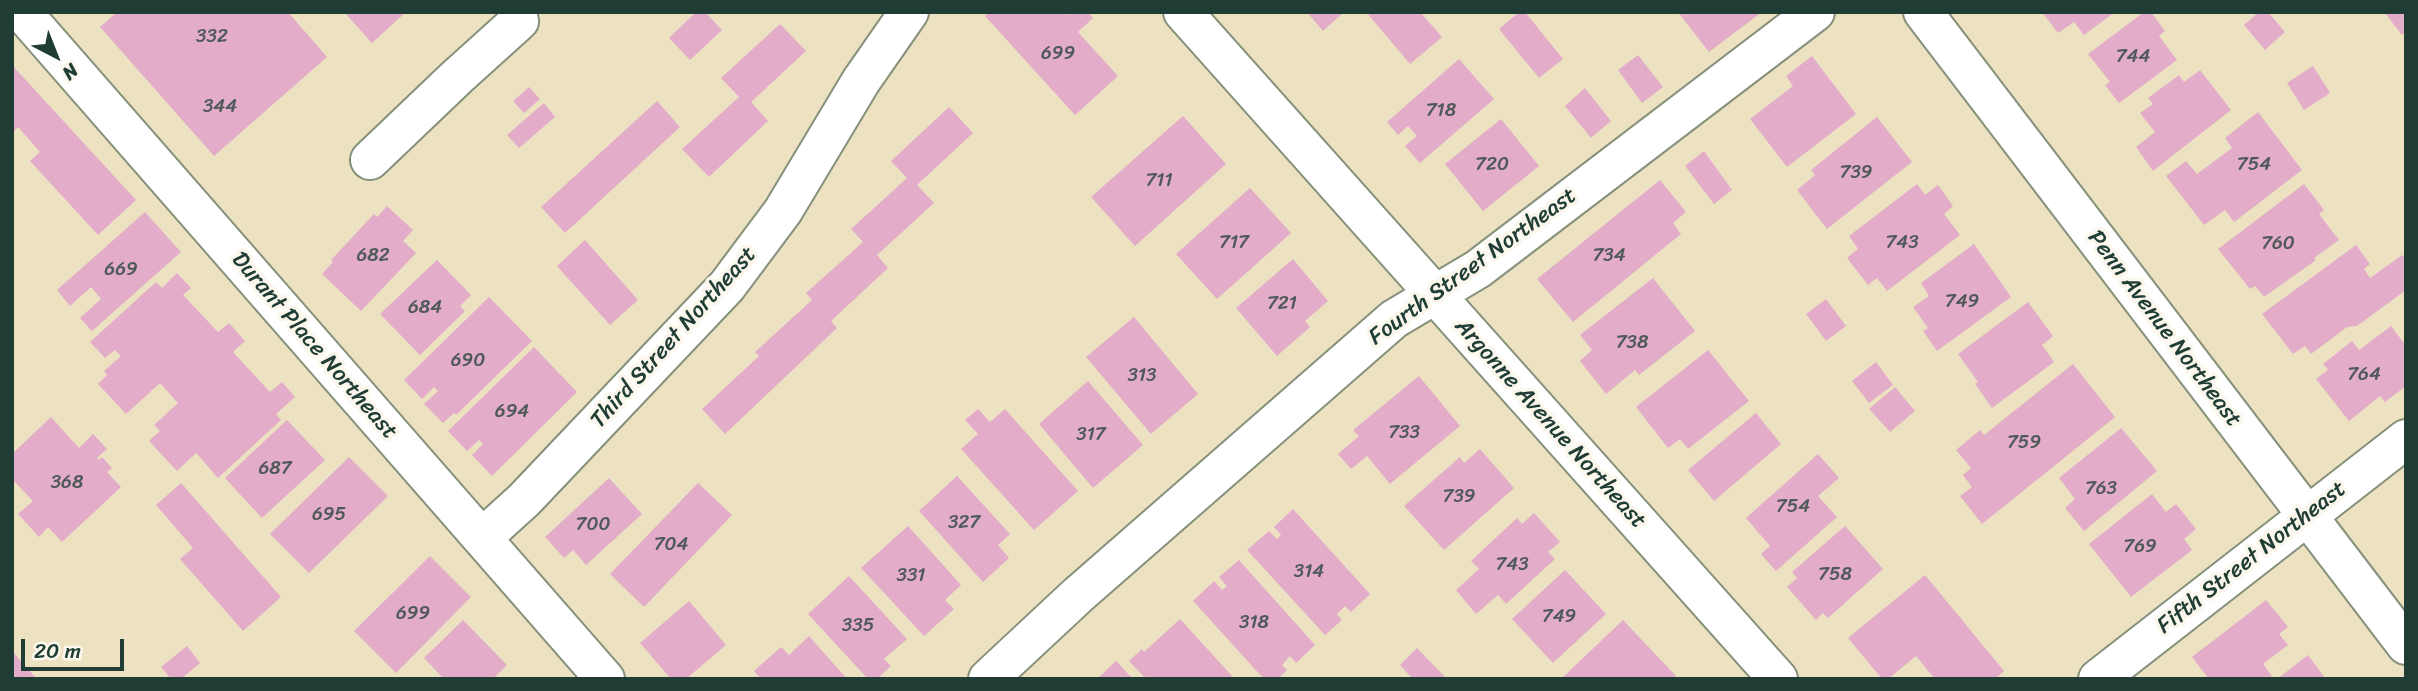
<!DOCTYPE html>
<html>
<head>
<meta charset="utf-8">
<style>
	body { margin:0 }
	#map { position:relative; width:2418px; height:691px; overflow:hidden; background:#ece2c1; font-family:Sriracha,sans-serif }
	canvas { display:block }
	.frame { position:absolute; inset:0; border:14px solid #1f3d34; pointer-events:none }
	.north { position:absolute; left:21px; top:21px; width:70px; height:70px; -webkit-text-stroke:5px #fbf7ec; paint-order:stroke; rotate:138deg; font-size:19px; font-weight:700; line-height:28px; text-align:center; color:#1f3d34 }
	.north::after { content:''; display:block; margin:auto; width:24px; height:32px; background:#1f3d34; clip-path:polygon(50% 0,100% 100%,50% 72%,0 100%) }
	.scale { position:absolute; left:21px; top:639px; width:103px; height:32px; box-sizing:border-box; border:4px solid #1f3d34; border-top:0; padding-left:9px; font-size:21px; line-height:24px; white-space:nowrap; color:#1f3d34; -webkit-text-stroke:5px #fbf7ec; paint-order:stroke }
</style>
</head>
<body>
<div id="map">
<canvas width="2418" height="691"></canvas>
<div class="frame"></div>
<div class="north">N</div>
<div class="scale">20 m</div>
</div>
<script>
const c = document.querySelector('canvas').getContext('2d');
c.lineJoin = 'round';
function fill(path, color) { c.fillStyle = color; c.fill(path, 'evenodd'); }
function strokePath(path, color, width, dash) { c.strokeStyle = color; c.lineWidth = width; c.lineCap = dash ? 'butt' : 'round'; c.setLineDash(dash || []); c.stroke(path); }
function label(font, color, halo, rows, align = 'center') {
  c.font = font + ' Sriracha,sans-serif'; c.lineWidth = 7; c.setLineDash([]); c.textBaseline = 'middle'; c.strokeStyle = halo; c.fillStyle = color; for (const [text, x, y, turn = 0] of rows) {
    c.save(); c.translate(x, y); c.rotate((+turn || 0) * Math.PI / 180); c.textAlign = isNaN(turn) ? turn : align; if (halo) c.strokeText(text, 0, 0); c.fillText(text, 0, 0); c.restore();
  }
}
fill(new Path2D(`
	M117,12H288L327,57L214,156L100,27Z
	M344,12H406L372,43Z
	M696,12H705L722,30L690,60L669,38Z
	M989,12H1063L1066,15L1069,12H1088L1093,18L1078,32L1118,76L1075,115L985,16Z
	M1307,12H1344L1323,31Z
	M1366,12H1420L1442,37L1410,64Z
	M1519,12H1525L1563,59L1539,78L1499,29Z
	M1678,12H1762L1709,52Z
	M2042,12H2115L2084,35L2074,22L2058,33Z
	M2144,12H2151L2165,31L2159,36L2177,60L2119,103L2105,85L2110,82L2088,54Z
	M2259,12H2268L2285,32L2265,50L2244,25Z
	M2384,12H2406V32L2402,35Z
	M780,24L806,51L751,102L768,121L709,177L682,149L739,97L721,78Z
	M1638,55L1663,87L1642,103L1618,70Z
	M1812,56L1856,114L1787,167L1750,119L1793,86L1786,76Z
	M1459,59L1494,99L1420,163L1405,146L1417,136L1408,126L1398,135L1387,122Z
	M12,65L136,200L98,235L30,161L40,152L18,127L12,133Z
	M2313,66L2330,93L2304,110L2287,83Z
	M2200,70L2231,110L2153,171L2136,147L2155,132L2140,113L2153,104L2148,98L2179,75L2184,82Z
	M529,87L540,99L524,113L513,101Z
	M1585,88L1611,121L1591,138L1565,106Z
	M657,101L680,127L565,233L541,207Z
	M544,103L555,117L519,148L507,135Z
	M949,107L973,133L917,185L934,203L877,255L888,268L831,321L837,328L725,434L702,409L759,356L755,352L812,300L806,293L863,242L851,229L907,178L891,161Z
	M2258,112L2302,170L2234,222L2225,210L2204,225L2166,176L2186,161L2197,174L2232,148L2225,138Z
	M1183,116L1226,164L1135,246L1091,197Z
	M1877,117L1912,162L1827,229L1797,190L1815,175L1811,170Z
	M1501,119L1539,166L1483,211L1445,164Z
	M1704,151L1732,190L1714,204L1685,166Z
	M1660,180L1686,212L1673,223L1681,234L1573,322L1537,279Z
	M1917,184L1925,195L1938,185L1953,206L1944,214L1960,235L1887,291L1877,278L1868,285L1847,258L1858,249L1849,236Z
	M2304,184L2324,210L2319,214L2339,240L2314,258L2316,260L2264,297L2255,286L2250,289L2218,249Z
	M1250,188L1291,233L1217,299L1176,254Z
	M387,206L413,230L403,241L416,253L361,311L322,274L333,262L331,260L374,214L377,217Z
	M145,212L181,252L92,331L80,318L101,299L91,287L70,306L57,290Z
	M585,240L638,300L610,325L557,266Z
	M1974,244L2011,297L1937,351L1923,331L1928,328L1913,307L1929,296L1921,283Z
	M2356,245L2370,264L2364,269L2370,278L2402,255L2406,260V290L2357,326L2347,327L2311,354L2305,346L2293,354L2262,314Z
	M1293,259L1328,301L1305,321L1310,327L1277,356L1236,308Z
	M437,260L471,295L460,306L465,311L420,355L380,314Z
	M177,273L191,288L183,295L218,332L229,323L245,341L233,352L270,392L282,382L295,397L276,414L281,420L218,478L196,453L177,471L149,441L160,431L154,425L178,403L160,383L126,414L98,384L107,375L104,371L121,356L115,350L105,358L90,342L156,282L162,288Z
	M1653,278L1695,331L1639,375L1635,370L1606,394L1580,361L1592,350L1580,335Z
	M489,297L532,341L456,415L454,413L443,423L424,404L438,391L434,387L422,399L404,380Z
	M1826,299L1846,326L1826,341L1806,314Z
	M2028,302L2053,336L2042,345L2054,362L1992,408L1975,384L1978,382L1958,354Z
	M1134,317L1198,394L1151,434L1086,357Z
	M2391,326L2406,346V386L2385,402L2380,396L2349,421L2316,379L2328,370L2323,364L2352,341L2359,350Z
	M534,347L577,392L492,476L472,455L483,444L479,440L467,451L448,431Z
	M1708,350L1749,401L1688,449L1680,439L1668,448L1636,407Z
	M1876,362L1893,385L1869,403L1852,381Z
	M2073,364L2115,417L1982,524L1960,496L1972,487L1963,475L1971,468L1956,450L1980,430L1984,435Z
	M1419,376L1460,426L1390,484L1367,456L1351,469L1338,454L1359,436L1353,430Z
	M1088,381L1143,445L1093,488L1039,424Z
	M1895,387L1915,411L1890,432L1869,409Z
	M978,409L990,422L1005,409L1078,491L1034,530L961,449L978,434L965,420Z
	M1756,413L1781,444L1714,501L1688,470Z
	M51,417L79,448L93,434L107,449L97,458L99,460L102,457L112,468L107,472L121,487L62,542L48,527L39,537L18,514L33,501L12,479V454Z
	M287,420L325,460L262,518L225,478Z
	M2121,428L2157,471L2084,531L2065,508L2075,499L2059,478Z
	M1480,449L1514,488L1444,550L1404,506L1460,457L1464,463Z
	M1818,454L1839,478L1818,496L1837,517L1776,571L1761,554L1770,546L1746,518Z
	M349,457L388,496L309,573L270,534Z
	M957,476L1010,534L998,545L1009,558L983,582L919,511Z
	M609,478L642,514L586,565L573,550L564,558L545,537Z
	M181,483L281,597L243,631L180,559L193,548L156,505Z
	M698,483L732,515L644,607L610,574Z
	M2152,494L2166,512L2176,504L2196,529L2184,539L2192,550L2131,597L2089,544Z
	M1293,509L1370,594L1351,612L1345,606L1337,614L1342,620L1325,635L1247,550L1269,531L1277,539L1281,535L1274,527Z
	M1534,513L1560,542L1548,552L1555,559L1506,604L1498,595L1476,614L1456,590L1479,569L1471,561L1517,518L1522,524Z
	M908,526L961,585L945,600L954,609L924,636L861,568Z
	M1845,526L1883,569L1828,618L1823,613L1816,620L1787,587L1797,578L1792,572Z
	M430,556L471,597L396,673L354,631Z
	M1239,560L1315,645L1296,663L1290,656L1282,665L1287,670L1278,679H1264L1193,601L1214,581L1222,590L1227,586L1219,577Z
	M1565,570L1606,614L1553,663L1512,619Z
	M1925,575L2004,671L1995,679H1935L1916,656L1888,679H1882L1848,638Z
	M849,576L907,639L884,659L891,666L877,679H868L808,614Z
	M2266,600L2288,627L2279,634L2288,645L2263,664L2272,676L2268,679H2209L2192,657Z
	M689,601L726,645L686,679H671L640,643Z
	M1180,619L1232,676L1229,679H1150L1147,676L1145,678L1129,661L1142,649L1144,652Z
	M463,620L507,665L493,679H444L424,658Z
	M1623,620L1676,676L1673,679H1561Z
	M809,636L847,679H761L754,671L781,647L789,655Z
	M187,646L200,663L181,679H171L161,667Z
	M1417,648L1445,677L1443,679H1413L1400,665Z
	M12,651L37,679H12Z
	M2308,655L2325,678L2324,679H2277Z
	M1116,661L1133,679H1097Z`), '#e3acc9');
const minor = new Path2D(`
	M22,12L605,679
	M1183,12L1778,679
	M1923,12L2406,645
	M370,160L457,77L519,21L517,12
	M482,538L524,500L727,286L783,211L861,81L909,12
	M988,679L1078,595L1394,319L1478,269L1815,12
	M2098,679L2406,439`);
strokePath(minor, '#86907a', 42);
strokePath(minor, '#fff', 38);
label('19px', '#505959', null, [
	["332",212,37],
	["699",1058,54],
	["744",2133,57],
	["344",220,107],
	["718",1441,111],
	["720",1492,165],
	["754",2254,165],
	["739",1856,173],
	["711",1159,181],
	["717",1234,243],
	["743",1902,243],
	["760",2278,244],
	["682",373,256],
	["734",1609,256],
	["669",121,270],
	["749",1962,302],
	["721",1282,304],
	["684",425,308],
	["738",1632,343],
	["690",468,361],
	["764",2364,375],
	["313",1142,376],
	["694",512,412],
	["733",1404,433],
	["317",1091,435],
	["759",2024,443],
	["687",275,469],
	["368",67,483],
	["763",2101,489],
	["739",1459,497],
	["754",1793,507],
	["695",329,515],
	["327",964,523],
	["700",593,525],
	["704",671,545],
	["769",2140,547],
	["743",1512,565],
	["314",1309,572],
	["758",1835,575],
	["331",911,576],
	["699",413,614],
	["749",1559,617],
	["318",1254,623],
	["335",858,626]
]);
label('23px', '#1f3d34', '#fbf7ec', [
	["Fourth Street Northeast",1473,267,-36],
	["Penn Avenue Northeast",2164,329,53],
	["Third Street Northeast",674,338,-48],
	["Durant Place Northeast",314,346,49],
	["Argonne Avenue Northeast",1550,424,48],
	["Fifth Street Northeast",2252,558,-38]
]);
</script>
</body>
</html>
